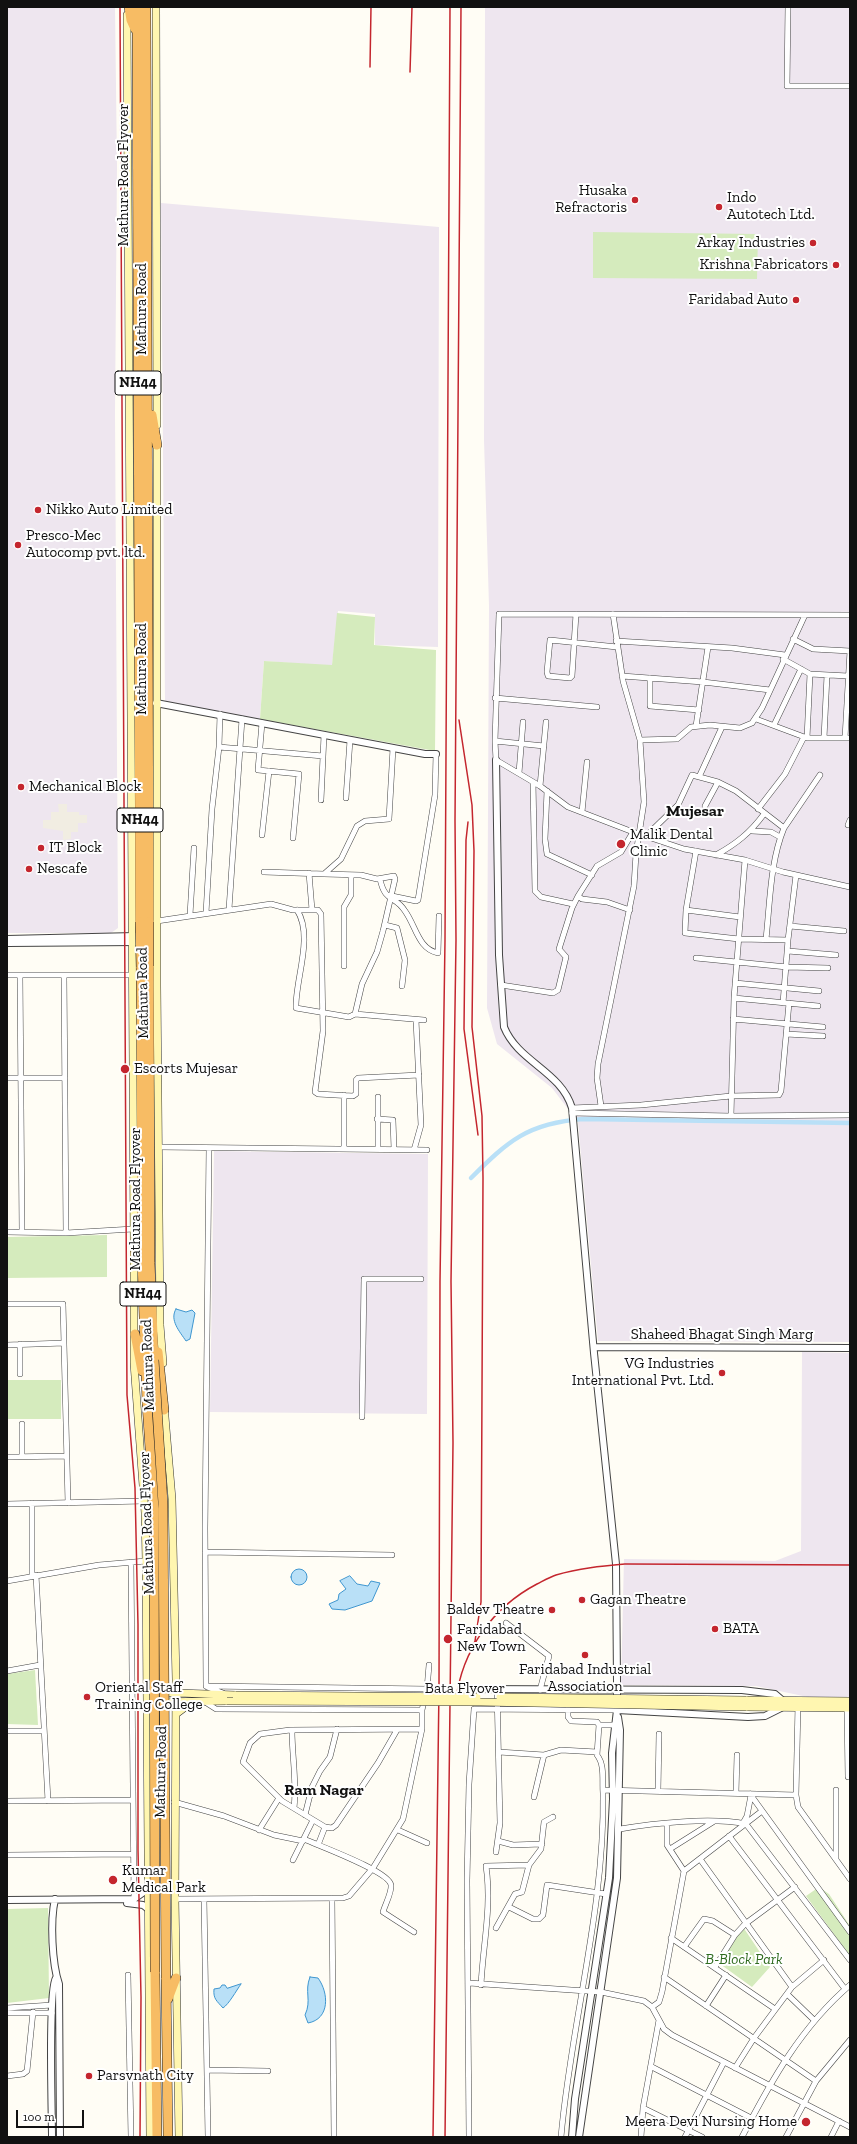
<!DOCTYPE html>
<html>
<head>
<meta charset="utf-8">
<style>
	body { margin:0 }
	#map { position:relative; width:857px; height:2144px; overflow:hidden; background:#fffdf5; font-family:"Zilla Slab",serif }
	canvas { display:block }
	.frame { position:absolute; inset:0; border:8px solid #111; pointer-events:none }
	.scale { position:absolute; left:16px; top:2110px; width:68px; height:18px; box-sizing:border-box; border:2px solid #111; border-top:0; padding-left:5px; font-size:12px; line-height:14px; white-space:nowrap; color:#111; -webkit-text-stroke:3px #fff; paint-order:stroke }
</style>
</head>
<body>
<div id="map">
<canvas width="857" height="2144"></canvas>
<div class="frame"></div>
<div class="scale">100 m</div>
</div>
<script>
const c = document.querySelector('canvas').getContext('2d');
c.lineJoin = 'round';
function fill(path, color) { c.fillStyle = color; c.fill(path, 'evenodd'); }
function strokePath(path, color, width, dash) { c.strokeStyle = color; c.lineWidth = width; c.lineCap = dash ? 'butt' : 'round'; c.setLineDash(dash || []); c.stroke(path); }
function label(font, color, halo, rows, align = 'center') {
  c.font = font + ' "Zilla Slab",serif'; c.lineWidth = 4; c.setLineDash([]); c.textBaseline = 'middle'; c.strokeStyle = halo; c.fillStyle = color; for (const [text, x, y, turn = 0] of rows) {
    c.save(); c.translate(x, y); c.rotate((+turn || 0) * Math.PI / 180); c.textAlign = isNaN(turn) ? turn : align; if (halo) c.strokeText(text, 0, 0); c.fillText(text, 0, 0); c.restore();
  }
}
fill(new Path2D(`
	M7,7H115L117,166L115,413L118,928L111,933H7Z
	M485,7H850V1342L598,1341L578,1122L552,1088L497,1044L487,1008L489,606L484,440Z
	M161,203L439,227L438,647L375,645V614L338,611L332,666L264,661L260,719L165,702Z
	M214,1151L428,1154L427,1414L210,1412Z
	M802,1352L850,1353V1699H817L756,1686L621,1685L624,1559L775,1561L801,1551Z`), '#eee6ef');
fill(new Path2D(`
	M593,232L758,234L757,279L593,278Z
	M337,613L375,617L374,645L436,650L435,751L260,719L264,661L332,665Z
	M107,1235V1277L7,1278V1237Z
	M7,1380H61V1419H7Z
	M35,1670L38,1725L7,1724V1674Z
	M819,1887L829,1894L850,1926V1956L806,1896Z
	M48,1908L49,1998L7,2003V1909Z
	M743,1927L770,1967L752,1987L720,1964Z`), '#d5ebbd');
fill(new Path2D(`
	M58,804H67V812H79V815H87V823H78V832H71V839L63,840V831L43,828V820H51V812H59Z`), '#f1ede2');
const water = new Path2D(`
	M176,1309L186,1312L192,1310L195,1313L190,1339L186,1341C180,1332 169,1320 176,1309Z
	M291 1577a8 8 0 1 1 16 0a8 8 0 1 1-16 0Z
	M350,1576L357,1584L368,1586L371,1581L380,1583L372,1601L345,1610L332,1609L329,1604L338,1600L339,1594L346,1589L340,1581Z
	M310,1977L318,1978C329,1993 330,2019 308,2023L305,2015C312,2000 304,1992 310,1977Z
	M241,1984C236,1991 229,2004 223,2008C217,2001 213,1999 214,1989L220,1988L222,1985H225L227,1988Z`);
fill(water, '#b9e0f7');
strokePath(water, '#3f96cf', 1);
strokePath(new Path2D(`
	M471,1178C508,1141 528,1123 583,1119L850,1123`), '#b9e0f7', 4.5);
const minor = new Path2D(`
	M788,7L787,86H850
	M576,614L572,676L570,678L548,676L547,672L550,640L617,647
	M850,615L499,614L495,741L496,760L540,786L568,807L633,832L684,849L745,860L783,872L850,887
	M793,639L813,649L850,651
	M616,641L732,648L785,655
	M783,659L810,674L848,676
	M622,676L703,682L770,690
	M650,678V706L699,710
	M495,698L597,707
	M756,719L807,738L810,674
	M262,723L258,770L299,774L293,838
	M774,725L801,669
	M696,726L708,647
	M807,738H850
	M824,738L827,675
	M845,738L850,651
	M640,740L677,739L691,727L710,725L740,728L752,723L762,708L805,615
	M495,741L544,746
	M219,747L323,756
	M519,773L523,722
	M699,777L722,727
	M533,782L535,891L541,897L573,904
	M540,786L546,722
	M547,791L545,839L547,854L592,875
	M346,798L350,740
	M321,800L324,735
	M705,806L718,782
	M758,809L785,774L804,737
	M582,812L587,762
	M848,825L850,820
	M752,831L771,832L780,837
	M262,835L269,771
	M646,836L678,805L692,775L718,782L736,791L784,828
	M696,851L686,910L685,933L739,939L788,940
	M716,855C736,844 750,833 764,814
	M264,872L324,874L341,859L357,826L365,821L389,819L393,748
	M309,873L312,910
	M324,874L361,875L377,879L394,876L395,879L383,931L377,952L362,984L355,1014
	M380,879C385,903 395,895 405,911C416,926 418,949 438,953L439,916
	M392,896L416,901L418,900L435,795L436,754
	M229,909L242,719
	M297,910C314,936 295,980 296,1008L349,1017L355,1014L424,1020
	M630,910L607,902L582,899L578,896L597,866L621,852L633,832
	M686,910L740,917
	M206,913L212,809L219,747L220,714
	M190,915L194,848
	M157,921L271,904L293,910H318L321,914L323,1031L315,1092L318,1094L353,1096L356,1094V1080L358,1078L419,1075
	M385,925L397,928L405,960L402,986
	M790,926L844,931
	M766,939C770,903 770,862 784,828L820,775
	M788,951L836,955
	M696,958L787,967L828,968
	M344,966V907L351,895V875
	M7,975H132
	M20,975L22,1232
	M64,976L66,1233
	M735,983L819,991
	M501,985L553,993L558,990L566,957L559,949L572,908L578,896
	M734,998L818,1006
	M783,1003L788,940L796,875
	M733,1019L823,1027
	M786,1034L823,1036
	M7,1078H65
	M344,1095V1149
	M601,1106L597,1078L598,1064L634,886L636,854L644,802L640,740L623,681L613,614
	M572,1108L641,1105L731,1096L779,1095L781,1091L789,1003
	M572,1113L731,1116L850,1115
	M731,1116L734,998L745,860
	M377,1119L393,1120L394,1149
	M159,1147L427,1150
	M209,1148L205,1528L206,1685L207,1687L223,1693
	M378,1149V1097
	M414,1150L421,1125L416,1020
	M7,1232L66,1233L133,1229
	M7,1304H63L68,1503
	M20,1344V1374
	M7,1345L64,1343
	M362,1417L364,1279H421
	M22,1424V1456
	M7,1457L65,1456
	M32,1503V1576
	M7,1504L144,1501
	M205,1552L392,1555
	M131,1562L134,1899
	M36,1575L48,1801
	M7,1581L99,1565L146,1561
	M506,1623L549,1656L540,1690
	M7,1671L40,1665
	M427,1689L429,1665
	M205,1702L216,1709L422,1710
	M798,1705L796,1795L798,1807L850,1879
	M847,1708L848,1777H850
	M599,1725H615
	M292,1730C292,1756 297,1783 294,1808
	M397,1730L378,1763L336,1825L332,1828L325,1827L282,1801L243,1762L250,1743L260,1734L290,1730L422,1729
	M7,1731H44
	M499,1752L544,1755L561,1750L597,1752
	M603,1790L796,1795
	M658,1791L659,1734
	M736,1793L737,1755
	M750,1794L850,1932
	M534,1797L544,1755
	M7,1801L133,1800
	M174,1802L224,1816L274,1835L303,1841
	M305,1815L312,1787L320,1771L330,1757L337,1729
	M743,1823L747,1816L751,1795
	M667,1824V1845L684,1871
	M620,1829C654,1823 712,1817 746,1824L850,1960
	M259,1830L279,1798
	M398,1830L427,1843
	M729,1836L845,1989
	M304,1839C319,1846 389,1871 391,1885C392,1892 385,1905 383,1912L414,1932
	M498,1841L513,1845L542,1844
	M318,1845L325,1827
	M670,1849L713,1822
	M496,1852L500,1823L497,1690
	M7,1855L133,1854
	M700,1859L792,1987
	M836,1859V1790
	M293,1860L313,1820
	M332,1898L334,2137
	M175,1899L343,1898L349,1896L373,1868L403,1819L422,1729V1710L427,1689L206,1686
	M204,1899L208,2137
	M509,1907L533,1919H539L543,1915L547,1885L606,1894
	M496,1928L515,1894L522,1892L529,1865
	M671,1938L775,2009
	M684,1947L704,1919L713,1921L735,1935
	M715,1967L735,1935L745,1924L795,1887
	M128,1975L131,2137
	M664,1977L816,2081
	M469,1983L601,1992L644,2001L652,2007L664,2029L672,2035L850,2127
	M481,1985C483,1945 492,1906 486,1866L529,1865L541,1849L544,1822L553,1817
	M787,1994L814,2020
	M706,2006L726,1975
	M652,2007L659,2002L662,1992L684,1871L762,1811
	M7,2008L52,2005
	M7,2013H52
	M652,2067L751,2118
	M735,2068L754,2038L792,1987L824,1960
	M207,2070L268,2071
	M7,2076L23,2074L27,2071L33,2012
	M643,2108L702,2137
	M469,2137L467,1881L469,1784L474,1709L617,1710
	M561,2137C571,2022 605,1909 603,1793C602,1780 605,1765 597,1755L599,1725L597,1722L571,1721L568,1717V1709
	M641,2137L643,2108L659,2020
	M685,2137L724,2062
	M742,2137C771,2081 801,2027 850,1985
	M786,2137L816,2081L850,2040
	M831,2137L839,2121`);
const tertiary = new Path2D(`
	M156,703L425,754H436
	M496,760L499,955L504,1027C518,1062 561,1071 572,1108L594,1353L616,1564L617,1681V1710L612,1753L613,1799L609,1878L575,2099L572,2137
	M7,939L135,936
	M7,943L137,942
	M594,1347L850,1348
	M463,1689L742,1690L775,1694L782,1700
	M617,1710L748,1717L765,1716L781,1708
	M55,1899C50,1921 52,1964 59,1984L60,2137
	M7,1900L134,1899L148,1889
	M127,1903L143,1905L148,1909
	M52,2137C52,2114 48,1990 56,1978
	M579,2137L617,1878L620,1730L618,1717`);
const secondary = new Path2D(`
	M156,7L157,425
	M127,15L134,1243
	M157,441V986L160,1325L163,1363
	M134,1253V1363L145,1513L146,1561L150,2137
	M164,1405L172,1499L176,1680L175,1899L179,2137
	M149,1692L236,1695
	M746,1700L850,1701
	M149,1702L227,1701
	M746,1707L850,1708
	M176,1714L188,1705L194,1703`);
const trunk = new Path2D(`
	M129,7L131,20L135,29
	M137,7L140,922
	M146,7L149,922
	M152,415L157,445
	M149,966L150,1263L154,1360
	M141,967L142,1260L147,1404
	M135,1257L136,1238
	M135,1334L142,1371
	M158,1352L164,1410
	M155,1972L157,2137
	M166,1978L168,2137
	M168,1999L176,1978`);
strokePath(minor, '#444', 6);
strokePath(tertiary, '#444', 8);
strokePath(secondary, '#333', 8);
strokePath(trunk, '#222', 10);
strokePath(minor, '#fff', 5);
strokePath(tertiary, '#fff', 6);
strokePath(secondary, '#fff6b0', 7);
strokePath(trunk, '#f7bc64', 9);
strokePath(new Path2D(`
	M120,7L127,1395L135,1488L138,1625V1850L141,1997L140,2137
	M370,67L371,7
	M410,72L412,7
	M459,720L472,805L474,851L472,1027L482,1116L483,1178L481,1602L475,1641L469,1655
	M468,822L466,840L464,1029L478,1135
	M456,1700C462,1650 493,1607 537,1584C543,1581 550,1577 556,1575C579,1568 603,1566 626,1564L850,1565
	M433,2137L439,1688L440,1281L445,940L450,7
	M445,2137L453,1443L451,1281L456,940L455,820L461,7`), '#c4262e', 1.5);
const secondaryBridge = new Path2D(`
	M236,1695L477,1697
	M500,1697L746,1700
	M227,1701L481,1702L746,1707`);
const trunkBridge = new Path2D(`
	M140,922L141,967
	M149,922V966
	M154,1360L163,1504L166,1978
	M147,1404L154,1509L155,1972`);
strokePath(secondaryBridge, '#333', 8, []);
strokePath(trunkBridge, '#222', 10, []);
strokePath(secondaryBridge, '#fff6b0', 7);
strokePath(trunkBridge, '#f7bc64', 9);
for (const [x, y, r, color] of [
	[635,200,4,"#c4262e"],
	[719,207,4,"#c4262e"],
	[813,243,4,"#c4262e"],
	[836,265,4,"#c4262e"],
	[796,300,4,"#c4262e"],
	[38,510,4,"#c4262e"],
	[18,545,4,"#c4262e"],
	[21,787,4,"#c4262e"],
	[621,844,5,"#c4262e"],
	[41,848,4,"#c4262e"],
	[29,869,4,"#c4262e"],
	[125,1069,5,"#c4262e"],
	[722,1373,4,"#c4262e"],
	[582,1600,4,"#c4262e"],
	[552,1610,4,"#c4262e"],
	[715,1629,4,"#c4262e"],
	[448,1639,5,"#c4262e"],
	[585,1655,4,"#c4262e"],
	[87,1697,4,"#c4262e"],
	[113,1880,5,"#c4262e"],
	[89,2076,4,"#c4262e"],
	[806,2122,5,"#c4262e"]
]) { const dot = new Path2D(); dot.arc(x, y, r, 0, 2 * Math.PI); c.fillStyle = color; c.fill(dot); strokePath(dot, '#fff', 1.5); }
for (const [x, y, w] of [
	[138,383,46],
	[140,820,46],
	[143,1294,46]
]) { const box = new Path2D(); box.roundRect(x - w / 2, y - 12, w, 24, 3); c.fillStyle = '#fff'; c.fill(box); strokePath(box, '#111', 1); }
label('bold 14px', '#111', null, [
	["NH44",138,383],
	["NH44",140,820],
	["NH44",143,1294]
]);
label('15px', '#111', '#fff', [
	["Mathura Road Flyover",124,175,-90],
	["Mathura Road",142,309,-90],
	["Mathura Road",142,669,-90],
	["Mathura Road",143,993,-91],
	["Mathura Road Flyover",136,1199,-90],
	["Shaheed Bhagat Singh Marg",722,1335],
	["Mathura Road",148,1365,-92],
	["Mathura Road Flyover",147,1523,-92],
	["Bata Flyover",465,1689],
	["Mathura Road",161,1772,-89]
]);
label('15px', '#111', '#fff', [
	["Husaka",627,191,"right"],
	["Refractoris",627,208,"right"],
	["Indo",727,198],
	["Autotech Ltd.",727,215],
	["Arkay Industries",805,243,"right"],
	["Krishna Fabricators",828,265,"right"],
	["Faridabad Auto",788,300,"right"],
	["Nikko Auto Limited",46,510],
	["Presco-Mec",26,536],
	["Autocomp pvt. ltd.",26,553],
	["Mechanical Block",29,787],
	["Malik Dental",630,835],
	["Clinic",630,852],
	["IT Block",49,848],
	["Nescafe",37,869],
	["Escorts Mujesar",134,1069],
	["VG Industries",714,1364,"right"],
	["International Pvt. Ltd.",714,1381,"right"],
	["Gagan Theatre",590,1600],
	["Baldev Theatre",544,1610,"right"],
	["BATA",723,1629],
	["Faridabad",457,1630],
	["New Town",457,1647],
	["Faridabad Industrial",585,1670,"center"],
	["Association",585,1687,"center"],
	["Oriental Staff",95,1688],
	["Training College",95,1705],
	["Kumar",122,1871],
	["Medical Park",122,1888],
	["Parsvnath City",97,2076],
	["Meera Devi Nursing Home",797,2122,"right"]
], 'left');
label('italic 15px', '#2f6b1f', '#fff', [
	["B-Block Park",744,1960]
]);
label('bold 16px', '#111', '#fff', [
	["Mujesar",695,811],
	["Ram Nagar",324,1790]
]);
</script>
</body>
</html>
